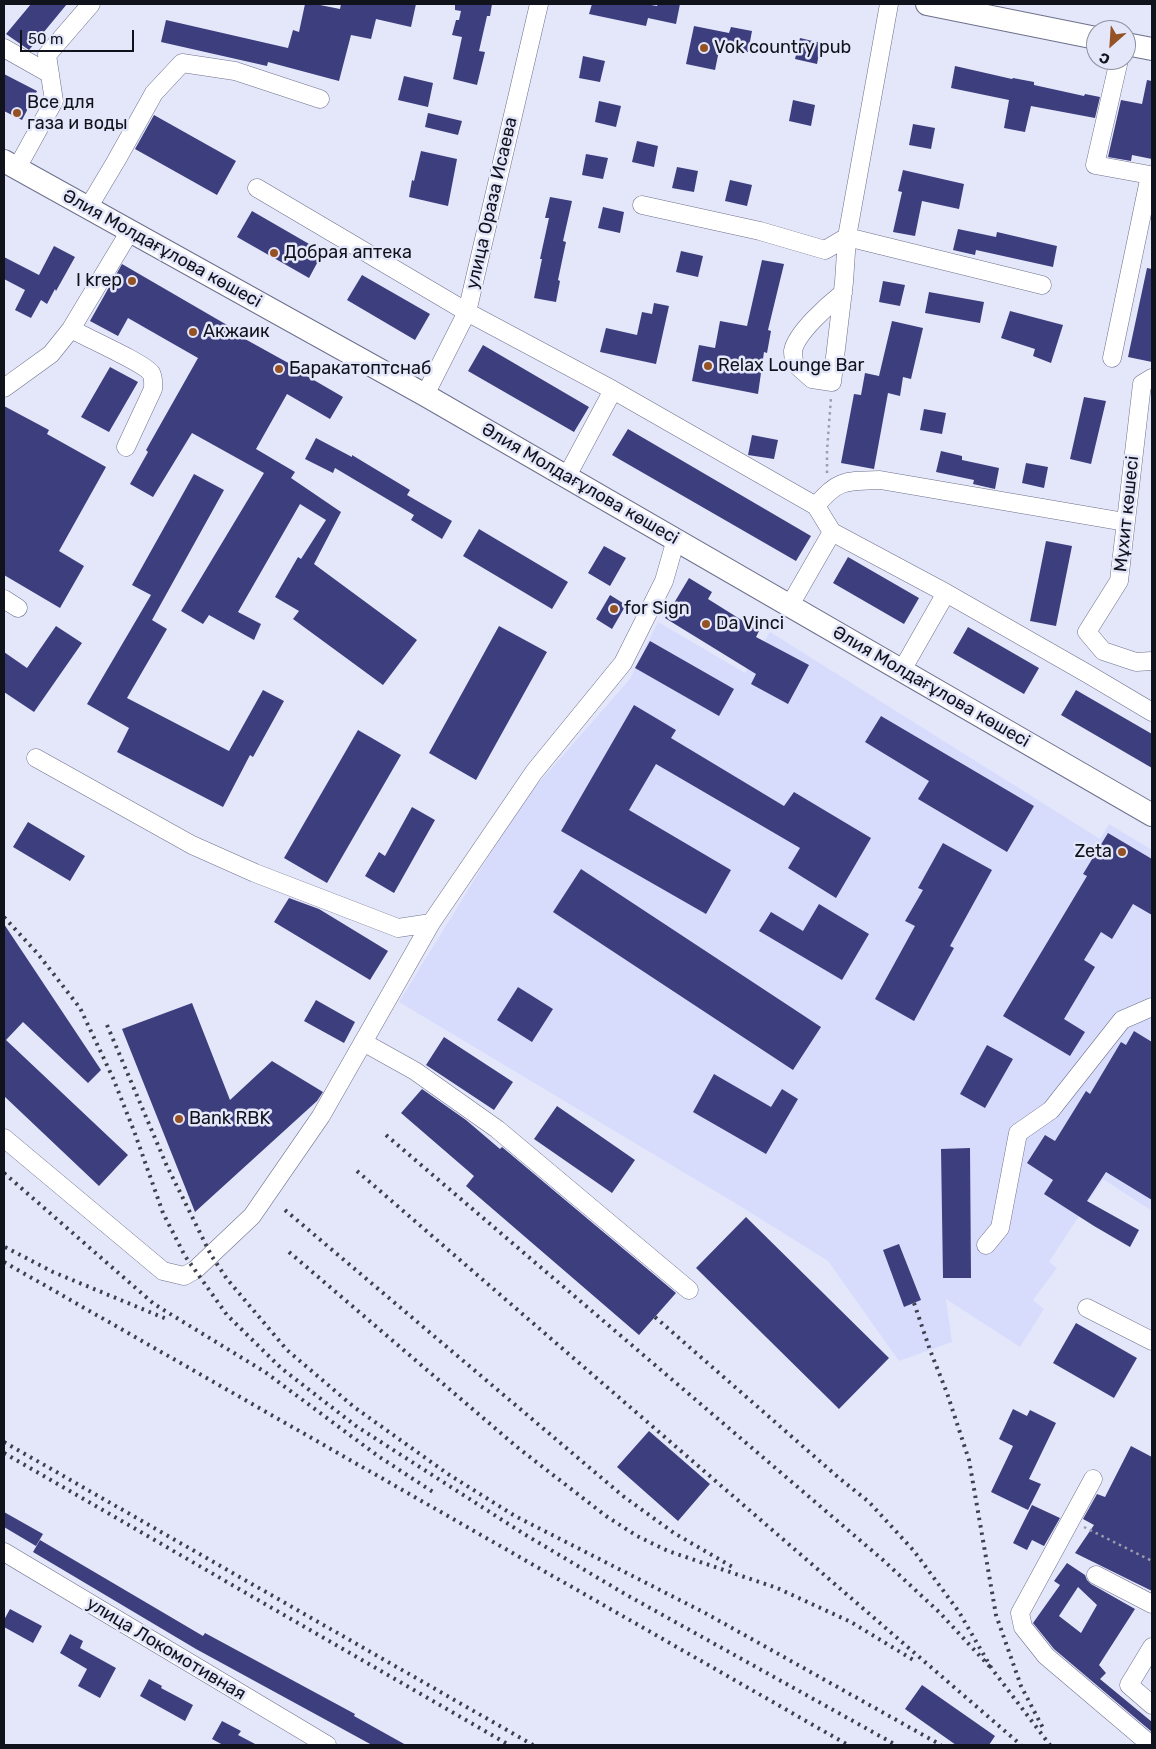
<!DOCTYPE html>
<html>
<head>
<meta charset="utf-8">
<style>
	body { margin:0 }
	#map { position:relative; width:1156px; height:1749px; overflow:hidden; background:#e4e7fa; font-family:Rubik,sans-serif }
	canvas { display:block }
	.frame { position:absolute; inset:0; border:5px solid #10121c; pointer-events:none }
	.north { position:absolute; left:1086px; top:20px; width:50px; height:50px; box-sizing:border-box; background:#e4e7fa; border:1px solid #8f92a1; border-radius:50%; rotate:206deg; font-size:14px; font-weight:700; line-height:20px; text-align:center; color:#10121c }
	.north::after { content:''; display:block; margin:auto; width:18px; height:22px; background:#955224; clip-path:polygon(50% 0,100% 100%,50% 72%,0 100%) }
	.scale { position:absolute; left:20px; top:30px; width:114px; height:22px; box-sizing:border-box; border:2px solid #10121c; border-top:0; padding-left:6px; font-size:15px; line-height:18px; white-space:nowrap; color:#10121c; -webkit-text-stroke:4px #e4e7fa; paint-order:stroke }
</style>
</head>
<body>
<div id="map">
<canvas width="1156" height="1749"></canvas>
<div class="frame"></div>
<div class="north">С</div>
<div class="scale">50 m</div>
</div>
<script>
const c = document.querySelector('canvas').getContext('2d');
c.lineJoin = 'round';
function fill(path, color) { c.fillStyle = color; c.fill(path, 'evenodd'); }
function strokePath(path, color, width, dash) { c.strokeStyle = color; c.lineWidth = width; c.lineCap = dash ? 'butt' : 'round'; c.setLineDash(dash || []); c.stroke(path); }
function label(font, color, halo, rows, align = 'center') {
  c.font = font + ' Rubik,sans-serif'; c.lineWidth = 5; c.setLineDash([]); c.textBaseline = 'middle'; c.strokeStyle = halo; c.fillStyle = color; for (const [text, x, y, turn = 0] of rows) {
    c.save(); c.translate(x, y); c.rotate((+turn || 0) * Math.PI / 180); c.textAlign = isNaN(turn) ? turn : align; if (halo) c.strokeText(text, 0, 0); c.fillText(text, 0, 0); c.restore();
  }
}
fill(new Path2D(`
	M658,622L745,673L770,632L1100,839L1109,824L1152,850V1211L1103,1179L1049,1262L1057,1268L1033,1300L1044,1309L1020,1347L946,1299L952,1342L899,1361L828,1261L740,1206L399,1002L522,802L630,679Z`), '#d8dcfc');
fill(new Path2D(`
	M31,4H67L29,50L6,34Z
	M305,4H315L340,9L341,4H416L411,27L376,19L371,39L351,35L339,81L268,62L267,66L161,42L166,20L288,48L293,30L299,32Z
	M455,4H492L490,16H487L479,51L485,52L477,85L453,79L462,37L452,35L456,20H459L461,11L455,10Z
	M592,4H645L657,6L658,4H680L676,24L648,18L646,26L589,14Z
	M694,26L729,33L731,27L752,31L748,52L720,46L715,70L686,64Z
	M800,38L821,43L817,64L795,59Z
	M583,56L605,61L600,82L579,78Z
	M955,66L1012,79L1013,78L1034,82V85L1084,96L1085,94L1100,97L1095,118L1031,106L1025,132L1004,128L1009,100L951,88Z
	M4,74L37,91L22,120L4,111Z
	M404,76L433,83L428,107L398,100Z
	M1147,80L1152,81V159L1132,155L1131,161L1108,157L1121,100L1142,104Z
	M793,100L815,105L811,126L789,121Z
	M599,101L621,106L616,127L595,122Z
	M428,113L462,121L458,135L425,127Z
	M154,115L236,161L217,195L135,149Z
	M913,124L935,128L931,149L909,145Z
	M637,141L658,146L654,167L632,162Z
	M421,151L457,159L448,206L409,197L412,180L414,181Z
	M586,154L608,158L603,179L582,175Z
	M677,167L698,171L694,192L672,188Z
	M903,170L964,184L959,209L922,201L915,236L893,232L902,192L898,191Z
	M730,180L752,185L747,206L725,201Z
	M550,197L572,201L563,241L566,242L558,280L560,281L556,302L534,298L542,259H540L549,218H545Z
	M603,207L624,212L620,233L598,228Z
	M252,211L323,252L309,278L237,237Z
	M958,229L996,237L997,232L1057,246L1053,267L976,250L975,255L953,250Z
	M54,246L75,257L56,291L55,289L47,304L41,300L31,318L15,310L25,290L4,279V257L39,275Z
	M681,251L703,256L698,277L676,272Z
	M762,260L784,264L768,330L771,331L767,353L764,352L758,394L692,381L699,345L715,348L720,321L747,326Z
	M122,264L246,336L245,339L301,370L300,372L343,397L330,419L287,394L256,449L295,472L291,478L341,512L314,564L417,640L383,685L293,619L299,611L275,597L298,557L301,559L326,520L300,504L238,612L261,624L254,640L209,615L203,624L181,611L264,473L192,433L153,497L130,484L148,452L146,450L198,358L128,318L118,336L90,321Z
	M1147,268L1152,269V362L1128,357Z
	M362,275L430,314L415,340L347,300Z
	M883,281L905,285L900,306L879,302Z
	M929,292L984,302L980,323L925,313Z
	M654,303L669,306L656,364L600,352L606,328L637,335L642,312L652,314Z
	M1010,311L1063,325L1051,363L1033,356L1035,349L1001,338Z
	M892,321L923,328L911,379L903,377L900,396L888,393L874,469L841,463L854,394L861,395L865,373L879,376Z
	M483,345L589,407L574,432L468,371Z
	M110,367L138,382L109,432L81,417Z
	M1084,397L1106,401L1091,464L1070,459Z
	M4,406L49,430L47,434L106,467L59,551L84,566L60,608L4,575Z
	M924,409L946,413L942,434L920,430Z
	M628,429L811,536L796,561L612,455Z
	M752,435L778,440L774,459L748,455Z
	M316,438L352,457V455L410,490L407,495L452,521L442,539L411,520L414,515L335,468L333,473L305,459Z
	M941,451L962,456V460L999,468L995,489L973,484L974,480L936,472Z
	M1026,463L1048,467L1044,488L1022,483Z
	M194,474L224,490L152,620L167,629L127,698L229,751L263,690L284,701L253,757L250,755L223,807L117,752L129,728L87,704L151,595L132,585Z
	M479,529L568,582L552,609L463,556Z
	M1046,541L1072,546L1056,626L1030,621Z
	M604,546L626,558L610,586L588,573Z
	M848,557L919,598L904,624L833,583Z
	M689,578L712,592L708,599L759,631L756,637L809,665L788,704L751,684L756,674L665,618Z
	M610,595L626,605L612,629L596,619Z
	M56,626L82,643L34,712L4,692V652L27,668Z
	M499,626L547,652L476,780L429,753Z
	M968,627L1039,668L1024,694L953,653Z
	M650,641L734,689L719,716L635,668Z
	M1076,690L1152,734V768L1061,715Z
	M634,705L676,730L671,738L784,806L794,792L871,838L836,898L788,868L800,848L656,764L629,810L731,870L706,914L561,831Z
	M881,716L1034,806L1007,852L918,799L929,781L865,742Z
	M358,730L401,755L327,883L284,858Z
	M412,807L435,820L394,893L365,876L379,852L385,856Z
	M28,822L85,856L70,881L13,847Z
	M1108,833L1152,859V915L1133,904L1112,939L1101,932L1084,960L1095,967L1064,1019L1085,1032L1070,1056L1003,1016L1087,876L1083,874Z
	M943,843L992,870L950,946L954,948L914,1021L875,999L915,926L905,921L923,890L918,888Z
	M581,869L821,1027L793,1070L553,912Z
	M289,898L319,909L388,951L370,980L274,922Z
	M819,904L869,934L842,980L759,931L771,912L803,931Z
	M4,924L101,1070L88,1083L23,1022L6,1040L128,1155L99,1186L4,1096Z
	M518,987L553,1009L532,1042L497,1020Z
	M316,1000L355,1022L344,1043L304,1021Z
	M192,1003L230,1100L272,1061L323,1092L317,1101L195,1212L122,1029Z
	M1134,1031L1152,1042V1200L1106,1172L1087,1201L1139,1230L1130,1247L1094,1226L1044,1194L1053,1180L1027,1163L1045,1135L1055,1141L1086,1091L1090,1094L1121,1042L1126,1045Z
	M444,1037L513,1082L494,1110L426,1065Z
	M987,1045L1013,1059L985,1108L960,1094Z
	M714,1074L771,1107L782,1089L798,1099L766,1154L693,1112Z
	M422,1089L466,1120L500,1149L502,1147L676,1293L639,1335L466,1186L474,1176L401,1113Z
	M557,1106L635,1160L612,1193L534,1139Z
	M970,1148L971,1278H943L941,1149Z
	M746,1217L889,1358L839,1409L696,1268Z
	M899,1244L921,1300L904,1307L883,1250Z
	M1076,1323L1137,1358L1114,1398L1053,1363Z
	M1013,1409L1027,1416L1030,1410L1056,1423L1029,1479L1041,1484L1028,1510L991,1492L1013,1446L999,1439Z
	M649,1431L710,1484L678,1521L617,1467Z
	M1131,1446L1152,1457V1591L1075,1553L1094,1525L1083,1519L1097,1494L1105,1497Z
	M1032,1505L1060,1518L1044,1546L1032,1540L1027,1550L1013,1543Z
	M4,1512L43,1534L36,1546L4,1527Z
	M40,1540L203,1636L205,1633L355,1714L354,1716L406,1745H372L196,1649L33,1552Z
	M1067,1563L1085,1575L1087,1580L1091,1584L1135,1609L1099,1665L1106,1673L1100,1679L1152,1722V1732L1054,1649L1033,1623L1060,1585L1054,1581ZM1078,1587L1097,1605L1081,1633L1059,1616Z
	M10,1609L42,1626L33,1643L4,1627V1620Z
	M70,1634L83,1641L80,1648L116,1668L100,1698L78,1686L87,1669L60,1653Z
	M149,1679L162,1686L161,1688L193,1705L185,1721L140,1696Z
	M922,1685L995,1736L989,1745H956L905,1709Z
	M222,1721L241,1731L238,1735L257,1745H223L212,1739Z`), '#3d3e7e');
const minor = new Path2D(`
	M4,48L50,74
	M17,168L54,101L47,55L91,4
	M257,188L467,312L613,390L567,476
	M642,205L760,231L825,250L847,237L1042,285
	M88,208L116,161L154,93L182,63L235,71L320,99
	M843,293C829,304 796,333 793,351C793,355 794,359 794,363L812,379L832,382L844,282L847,237L889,4
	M71,329C85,337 144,363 151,373C154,378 153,383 153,389L126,447
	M1112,358L1150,175L1095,165L1119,60
	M1152,378L1142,384L1119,581L1087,632L1103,651L1136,662L1152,661
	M4,388L51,354L71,329L130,231
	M613,390L816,506L832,532
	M425,395L467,312L539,4
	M816,506C837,479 847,481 880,480L1125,522
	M4,599L18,608
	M790,605L832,532L946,593
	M902,670L946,593L1088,674L1152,712
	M36,758L192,845L255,873L398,928L431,923
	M363,1042L415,1071L497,1129L689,1290
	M4,1138L163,1271L184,1276L195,1270L252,1216L321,1116L431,923L534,772L623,663L664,581L676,539
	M986,1245L1000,1228L1018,1133L1051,1110L1122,1020L1152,1007
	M1087,1308L1152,1341
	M1093,1479L1020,1613L1023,1627L1046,1656L1151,1745
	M4,1552L327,1745
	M1096,1575L1152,1604
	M1152,1647L1129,1685L1152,1705`);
const major = new Path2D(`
	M927,4L1096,38
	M1126,44L1152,49
	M4,161L425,395L1152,815`);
strokePath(minor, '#6d708c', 19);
strokePath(major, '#6d708c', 24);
strokePath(new Path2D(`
	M827,473V451L831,398
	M1084,1527L1152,1561`), '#9b9dad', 2.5, [2.5, 4]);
strokePath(minor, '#fff', 18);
strokePath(major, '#fff', 22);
strokePath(new Path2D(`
	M4,917L38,954L80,1008L113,1078L134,1131L163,1213L185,1256L227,1315L281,1368L356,1426L524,1534L625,1594L896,1745
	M107,1025L166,1164L211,1255L227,1279L287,1350L354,1407L448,1474L515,1516L707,1614L941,1745
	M386,1135L883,1560L939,1612L992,1669
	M357,1171L1021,1745
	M4,1173L154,1304L265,1372L378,1456L433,1492
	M285,1210L623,1496L674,1533L736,1569
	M5,1247L53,1272L169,1320
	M289,1252L517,1447L606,1516L637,1536L668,1551L777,1588L851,1622L915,1661
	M4,1262L848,1745
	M914,1303L930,1350L947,1393L969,1460L996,1615L1021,1686L1044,1730
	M655,1317L839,1478L869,1502L914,1551L959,1612L992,1669L1050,1745
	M4,1442L533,1745
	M4,1453L509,1745`), '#3e414d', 4, [2.5, 5]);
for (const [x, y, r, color] of [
	[704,48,5,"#955224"],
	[17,113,5,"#955224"],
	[274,253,5,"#955224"],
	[132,281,5,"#955224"],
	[193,332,5,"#955224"],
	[708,366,5,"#955224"],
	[279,369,5,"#955224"],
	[614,609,5,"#955224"],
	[706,624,5,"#955224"],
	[1122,852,5,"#955224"],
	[179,1119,5,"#955224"]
]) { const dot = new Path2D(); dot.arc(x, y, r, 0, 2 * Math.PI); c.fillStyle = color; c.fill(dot); strokePath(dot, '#e4e7fa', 2); }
label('18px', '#10121c', '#e4e7fa', [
	["Vok country pub",714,48],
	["Все для",27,103],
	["газа и воды",27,124],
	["Добрая аптека",284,253],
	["I krep",122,281,"right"],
	["Акжаик",203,332],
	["Relax Lounge Bar",718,366],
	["Баракатоптснаб",289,369],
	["for Sign",624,609],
	["Da Vinci",716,624],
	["Zeta",1112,852,"right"],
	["Bank RBK",189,1119]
], 'left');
label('18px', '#10121c', '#e4e7fa', [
	["улица Ораза Исаева",492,203,-77],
	["Әлия Молдағұлова көшесі",162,249,29],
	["Әлия Молдағұлова көшесі",580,484,30],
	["Мұхит көшесі",1127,514,-84],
	["Әлия Молдағұлова көшесі",931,687,30],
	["улица Локомотивная",166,1649,31]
]);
</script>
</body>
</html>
